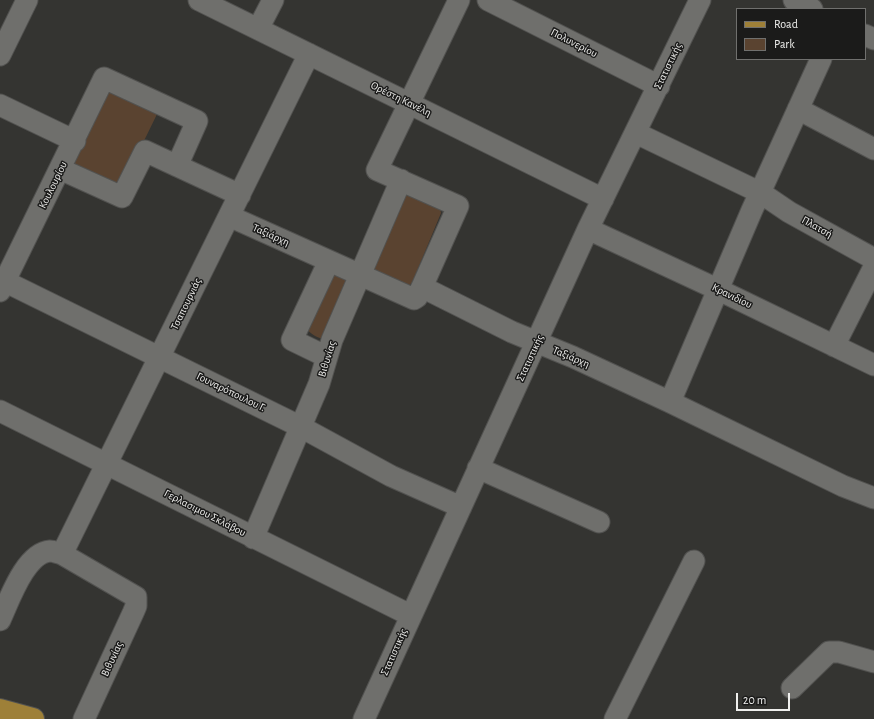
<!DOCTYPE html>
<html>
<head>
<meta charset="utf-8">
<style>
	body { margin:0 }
	#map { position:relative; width:874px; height:719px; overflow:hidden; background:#343431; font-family:"Alegreya Sans",sans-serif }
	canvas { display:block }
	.legend { position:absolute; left:736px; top:8px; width:130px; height:52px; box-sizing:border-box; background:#1b1b1a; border:1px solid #70706e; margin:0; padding:5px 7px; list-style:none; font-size:12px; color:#efefed }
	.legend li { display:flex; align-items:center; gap:8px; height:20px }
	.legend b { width:20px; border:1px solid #70706e }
	.scale { position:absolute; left:736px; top:693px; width:54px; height:18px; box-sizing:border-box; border:2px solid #efefed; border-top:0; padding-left:5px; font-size:12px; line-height:14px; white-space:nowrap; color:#efefed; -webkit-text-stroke:3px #1b1b1a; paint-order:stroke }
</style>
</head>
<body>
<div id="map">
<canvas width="874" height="719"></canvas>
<ul class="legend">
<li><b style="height:5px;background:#9e8038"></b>Road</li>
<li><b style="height:11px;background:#5a4330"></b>Park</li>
</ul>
<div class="scale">20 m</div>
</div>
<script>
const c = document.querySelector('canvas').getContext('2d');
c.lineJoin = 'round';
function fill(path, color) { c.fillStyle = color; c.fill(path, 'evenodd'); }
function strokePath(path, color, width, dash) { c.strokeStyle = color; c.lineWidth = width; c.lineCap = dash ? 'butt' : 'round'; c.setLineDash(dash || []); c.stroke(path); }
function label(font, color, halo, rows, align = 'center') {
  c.font = font + ' "Alegreya Sans",sans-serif'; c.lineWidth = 3; c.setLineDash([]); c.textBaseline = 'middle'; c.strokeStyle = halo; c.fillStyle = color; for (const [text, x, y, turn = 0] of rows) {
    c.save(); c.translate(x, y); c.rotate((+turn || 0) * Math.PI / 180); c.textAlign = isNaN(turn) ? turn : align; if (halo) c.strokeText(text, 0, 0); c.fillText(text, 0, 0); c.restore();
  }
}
fill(new Path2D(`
	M112,85L160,108L121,188L71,166Z
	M408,194L440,208L441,213L412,283L407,287L375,272L371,267L404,195Z
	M334,273L349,278L324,338C317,339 311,334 306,328Z`), '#5a4330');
const minor = new Path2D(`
	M199,0L603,199
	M488,0L659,86
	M794,0L812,9
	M258,29L273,0
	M865,35L874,39
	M0,55L27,0
	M0,105L75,141
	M798,109L874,149
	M636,133L761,193L789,212L874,259
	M60,169L122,197L145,151L240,195
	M229,216L414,299L417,297L422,287L512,332L573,357L670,402L843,486L874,498
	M588,229L719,290L874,365
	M0,279L301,427L391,476L461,507
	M422,287L458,206L377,170L459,0
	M0,291L104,78L197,121L177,166
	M834,346L874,267
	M327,357L292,340L329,261
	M670,402L752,210L821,59
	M0,411L410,615
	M478,468L599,522
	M253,538L319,384L332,340L401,180
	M62,554L309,54
	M0,620C9,601 25,553 50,551C53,551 58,553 62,554L136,597V606L133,613L84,719
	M792,688L829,652H839L874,662
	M364,719L588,229L700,0
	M615,719L694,561`);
const major = new Path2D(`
	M0,710L33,719`);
strokePath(minor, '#525250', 23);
strokePath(major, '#525250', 24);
strokePath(minor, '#6f6f6c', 21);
strokePath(major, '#9e8038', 22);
label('11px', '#efefed', '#1b1b1a', [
	["Πολυνερίου",574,43,27],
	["Στατιστικής",668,66,-64],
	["Ορέστη Κανέλη",401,99,26],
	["Κουλουρίου",53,185,-64],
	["Πλατσή",817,227,29],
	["Ταξιάρχη",271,235,24],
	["Κρανιδίου",732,296,26],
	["Τσαπουρνιάς",186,304,-64],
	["Ταξιάρχη",571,357,23],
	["Στατιστικής",530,358,-65],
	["Βιθυνίας",327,359,-73],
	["Γουναρόπουλου Γ.",231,392,26],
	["Γερλασιμου Σκλάβου",205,513,27],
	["Στατιστικής",394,652,-66],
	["Βιθυνίας",112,659,-65]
]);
</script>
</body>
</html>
